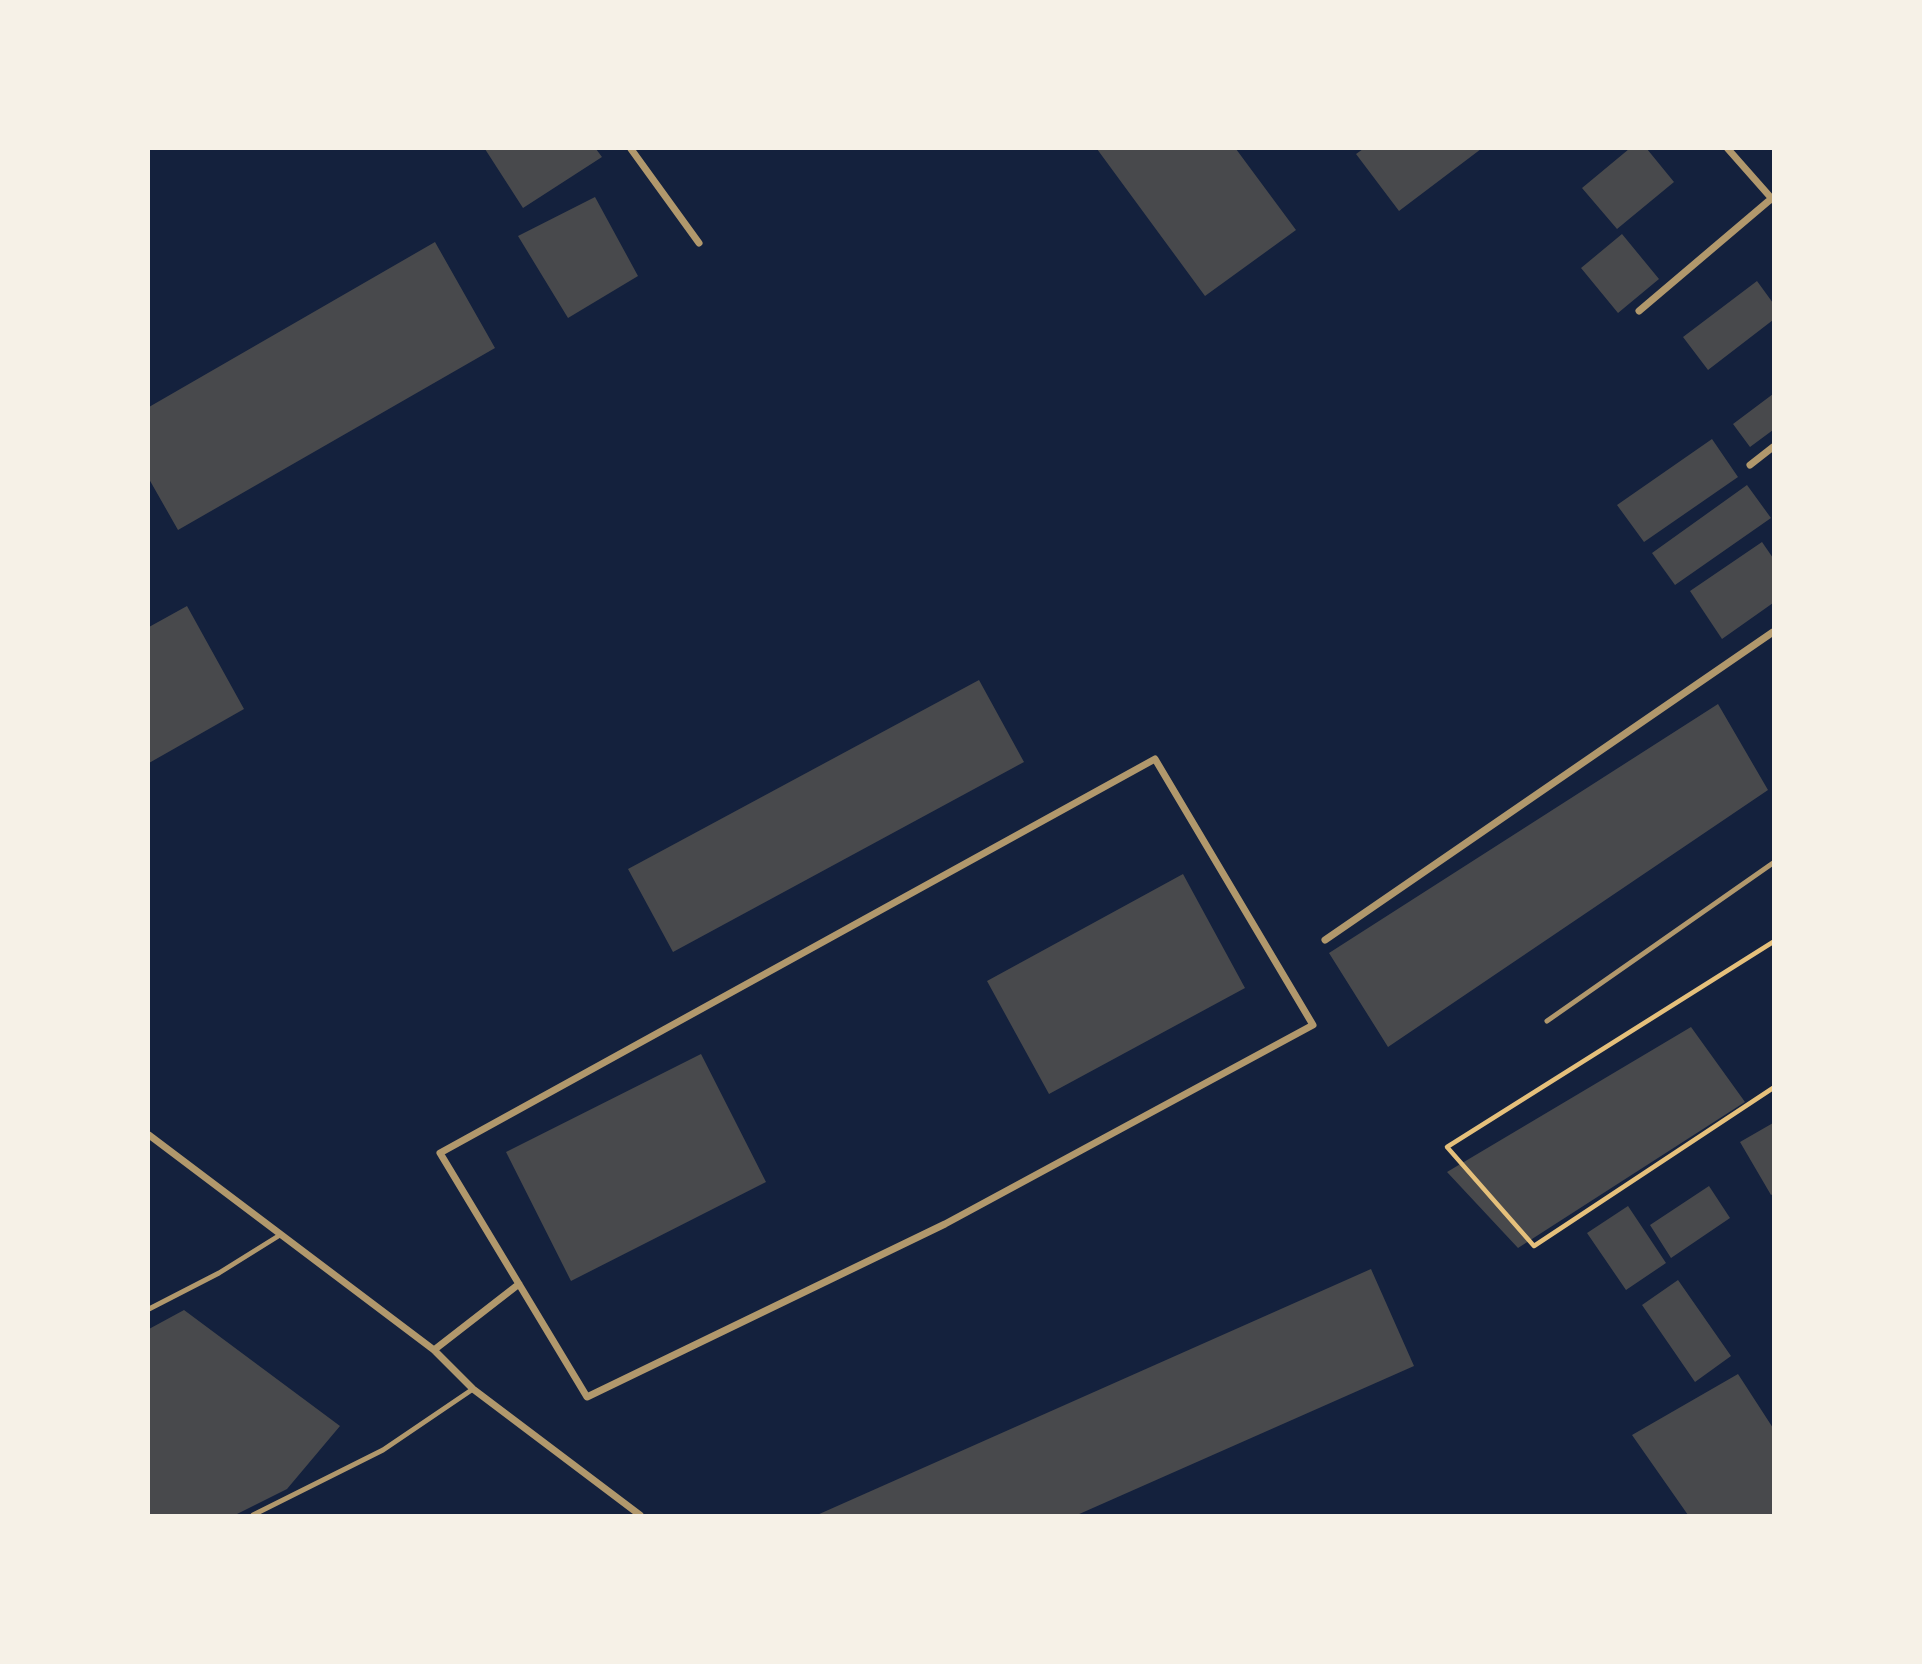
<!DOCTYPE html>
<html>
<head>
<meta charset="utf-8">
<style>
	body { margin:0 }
	#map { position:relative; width:1922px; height:1664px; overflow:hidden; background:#14213d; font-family:"Archivo Narrow",sans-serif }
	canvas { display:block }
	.frame { position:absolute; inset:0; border:150px solid #f6f1e7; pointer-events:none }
</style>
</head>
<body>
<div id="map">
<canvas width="1922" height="1664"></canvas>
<div class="frame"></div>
</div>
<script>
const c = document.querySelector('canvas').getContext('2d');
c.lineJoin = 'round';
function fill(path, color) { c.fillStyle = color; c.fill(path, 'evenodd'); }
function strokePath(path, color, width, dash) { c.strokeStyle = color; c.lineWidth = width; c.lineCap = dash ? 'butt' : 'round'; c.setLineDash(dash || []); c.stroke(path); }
fill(new Path2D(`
	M485,149H596L602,157L523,208Z
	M1097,149H1236L1296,230L1205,296Z
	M1363,149H1481L1399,211L1356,154Z
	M1629,149H1647L1674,182L1617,229L1582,188Z
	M595,197L638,276L568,318L518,236Z
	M1622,234L1659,279L1618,313L1581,268Z
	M435,242L495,348L178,530L149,479V407Z
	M1757,281L1773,303V320L1708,370L1683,337Z
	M1773,394V430L1750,447L1733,424Z
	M1712,439L1738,477L1644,542L1617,505Z
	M1747,485L1771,518L1675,585L1652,553Z
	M1762,542L1773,558V603L1722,639L1690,591Z
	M187,606L244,709L149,763V627Z
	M979,680L1024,762L673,952L628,869Z
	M1718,704L1768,790L1388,1047L1329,953Z
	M1183,874L1245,988L1049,1094L987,981Z
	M1691,1027L1745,1102L1518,1248L1447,1172Z
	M701,1054L766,1182L571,1281L506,1152Z
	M1773,1123V1194L1771,1195L1740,1142Z
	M1709,1186L1730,1218L1671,1258L1650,1225Z
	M1628,1206L1666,1263L1626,1290L1587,1233Z
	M1371,1269L1414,1366L1077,1515H817Z
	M1678,1280L1731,1356L1695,1382L1642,1305Z
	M184,1310L340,1426L287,1489L235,1515H149V1329Z
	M1738,1374L1773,1428V1515H1688L1632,1435Z`), '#48494c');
strokePath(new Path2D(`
	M1773,942L1447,1147L1534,1246L1773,1088`), '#e5c07b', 4.5);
strokePath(new Path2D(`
	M1547,1021L1773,863
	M149,1309L219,1273L280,1235
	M253,1515L383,1450L473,1389`), '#b1986c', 5);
strokePath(new Path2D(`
	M631,149L699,243
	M1728,149L1773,200
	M1639,311L1771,199
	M1750,465L1773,447
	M1155,759L1313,1025L945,1224L587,1397L440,1153Z
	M1325,940L1773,632
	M149,1135L434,1350L473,1389L640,1515
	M434,1350L519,1284`), '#b1986c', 7);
</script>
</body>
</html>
